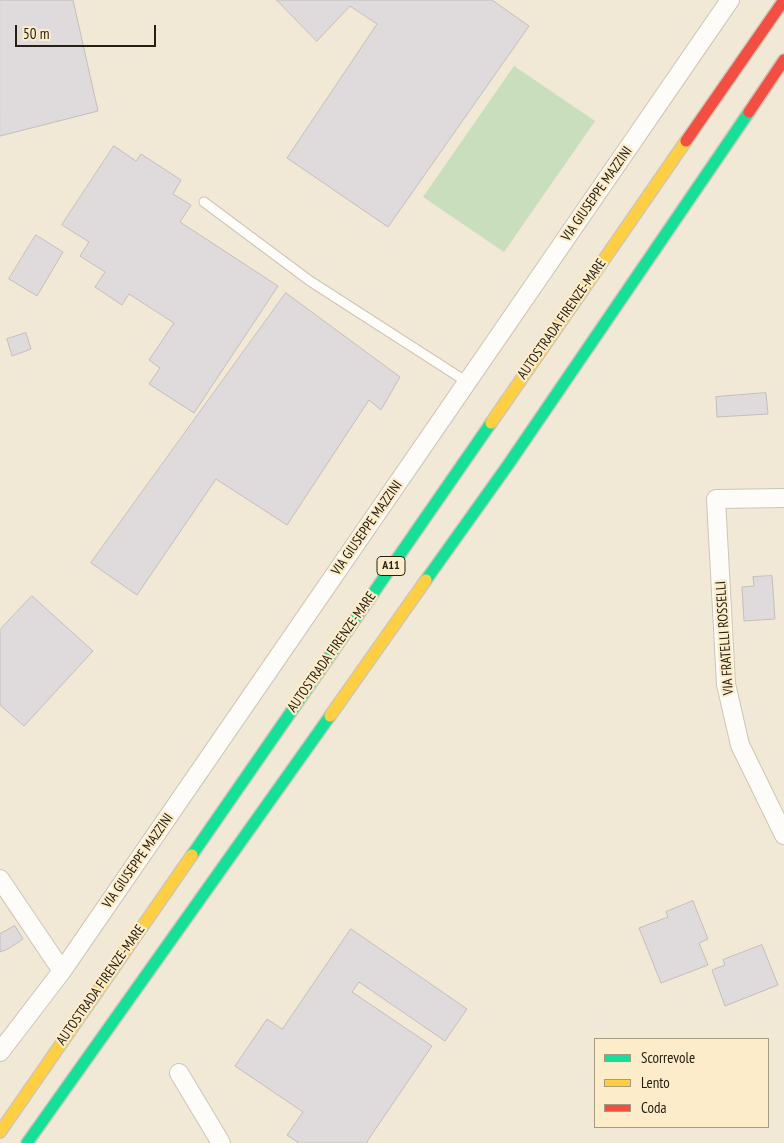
<!DOCTYPE html>
<html>
<head>
<meta charset="utf-8">
<style>
	body { margin:0 }
	#map { position:relative; width:784px; height:1143px; overflow:hidden; background:#f1e8d5; font-family:"PT Sans Narrow",sans-serif }
	canvas { display:block }
	.legend { position:absolute; left:594px; top:1038px; width:175px; height:90px; box-sizing:border-box; background:#fcecca; border:1px solid #a69a81; margin:0; padding:6px 9px; list-style:none; font-size:15px; color:#262014 }
	.legend li { display:flex; align-items:center; gap:10px; height:25px }
	.legend b { width:25px; border:1px solid #a69a81 }
	.scale { position:absolute; left:15px; top:25px; width:141px; height:22px; box-sizing:border-box; border:2px solid #262014; border-top:0; padding-left:6px; font-size:15px; line-height:18px; white-space:nowrap; color:#262014; -webkit-text-stroke:4px #fcecca; paint-order:stroke }
</style>
</head>
<body>
<div id="map">
<canvas width="784" height="1143"></canvas>
<ul class="legend">
<li><b style="height:6px;background:#16e098"></b>Scorrevole</li>
<li><b style="height:6px;background:#ffcf43"></b>Lento</li>
<li><b style="height:6px;background:#f24e42"></b>Coda</li>
</ul>
<div class="scale">50 m</div>
</div>
<script>
const c = document.querySelector('canvas').getContext('2d');
c.lineJoin = 'round';
function fill(path, color) { c.fillStyle = color; c.fill(path, 'evenodd'); }
function strokePath(path, color, width, dash) { c.strokeStyle = color; c.lineWidth = width; c.lineCap = dash ? 'butt' : 'round'; c.setLineDash(dash || []); c.stroke(path); }
function label(font, color, halo, rows, align = 'center') {
  c.font = font + ' "PT Sans Narrow",sans-serif'; c.lineWidth = 4.5; c.setLineDash([]); c.textBaseline = 'middle'; c.strokeStyle = halo; c.fillStyle = color; for (const [text, x, y, turn = 0] of rows) {
    c.save(); c.translate(x, y); c.rotate((+turn || 0) * Math.PI / 180); c.textAlign = isNaN(turn) ? turn : align; if (halo) c.strokeText(text, 0, 0); c.fillText(text, 0, 0); c.restore();
  }
}
fill(new Path2D(`
	M514,66L595,121L504,252L423,197Z`), '#c8debc');
const building = new Path2D(`
	M0,0H73L98,111L0,136Z
	M277,0H492L529,26L388,227L287,158L377,24L350,6L317,41Z
	M114,146L136,161L141,154L181,180L173,194L191,205L180,222L278,286L194,413L149,384L160,368L149,360L174,323L129,294L122,305L95,287L105,272L80,256L89,242L62,225Z
	M36,235L63,252L37,296L9,279Z
	M286,293L400,377L381,410L369,400L287,525L216,479L137,595L91,563Z
	M26,333L31,349L12,356L7,339Z
	M766,393L768,414L717,417L716,397Z
	M772,576L775,619L744,621L742,587L754,586L753,577Z
	M32,596L93,651L24,726L0,705V630Z
	M693,901L708,939L699,943L708,965L661,983L639,928L668,917L666,912Z
	M15,926L23,939L8,949L0,952V934Z
	M351,929L467,1009L445,1041L359,982L352,992L432,1046L366,1143H299L287,1135L303,1112L235,1066L267,1019L282,1029Z
	M762,945L778,985L725,1006L712,970L725,965L723,960Z`);
fill(building, '#dfdbdc');
strokePath(building, '#c2bebc', 1);
const lane = new Path2D(`
	M204,202L310,281L467,382`);
const street = new Path2D(`
	M784,498L716,499L726,684L740,745L784,835
	M0,879L62,971
	M0,1052L62,971L730,0
	M179,1073L221,1143`);
const fast = new Path2D(`
	M426,580L508,465L749,112
	M192,855L491,423
	M27,1143L330,716`);
const slow = new Path2D(`
	M491,423L686,141
	M330,716L426,580
	M0,1132L192,855`);
const jam = new Path2D(`
	M749,112L784,60
	M686,141L784,0`);
strokePath(lane, '#cdc6b7', 11);
strokePath(street, '#cdc6b7', 20);
strokePath(fast, '#cdc6b7', 14);
strokePath(slow, '#cdc6b7', 14);
strokePath(jam, '#cdc6b7', 14);
strokePath(lane, '#fdfcf9', 9);
strokePath(street, '#fdfcf9', 18);
strokePath(fast, '#16e098', 11);
strokePath(slow, '#ffcf43', 11);
strokePath(jam, '#f24e42', 11);
for (const [x, y, w] of [
	[391,566,28]
]) { const box = new Path2D(); box.roundRect(x - w / 2, y - 9.5, w, 19, 4); c.fillStyle = '#fcecca'; c.fill(box); strokePath(box, '#262014', 1); }
label('bold 12px', '#262014', null, [
	["A11",391,566]
]);
label('14px', '#262014', '#fcecca', [
	["VIA GIUSEPPE MAZZINI",597,194,-55],
	["AUTOSTRADA FIRENZE-MARE",562,319,-55],
	["VIA GIUSEPPE MAZZINI",367,528,-55],
	["VIA FRATELLI ROSSELLI",725,638,-94],
	["AUTOSTRADA FIRENZE-MARE",332,652,-55],
	["VIA GIUSEPPE MAZZINI",138,861,-55],
	["AUTOSTRADA FIRENZE-MARE",101,985,-55]
]);
</script>
</body>
</html>
